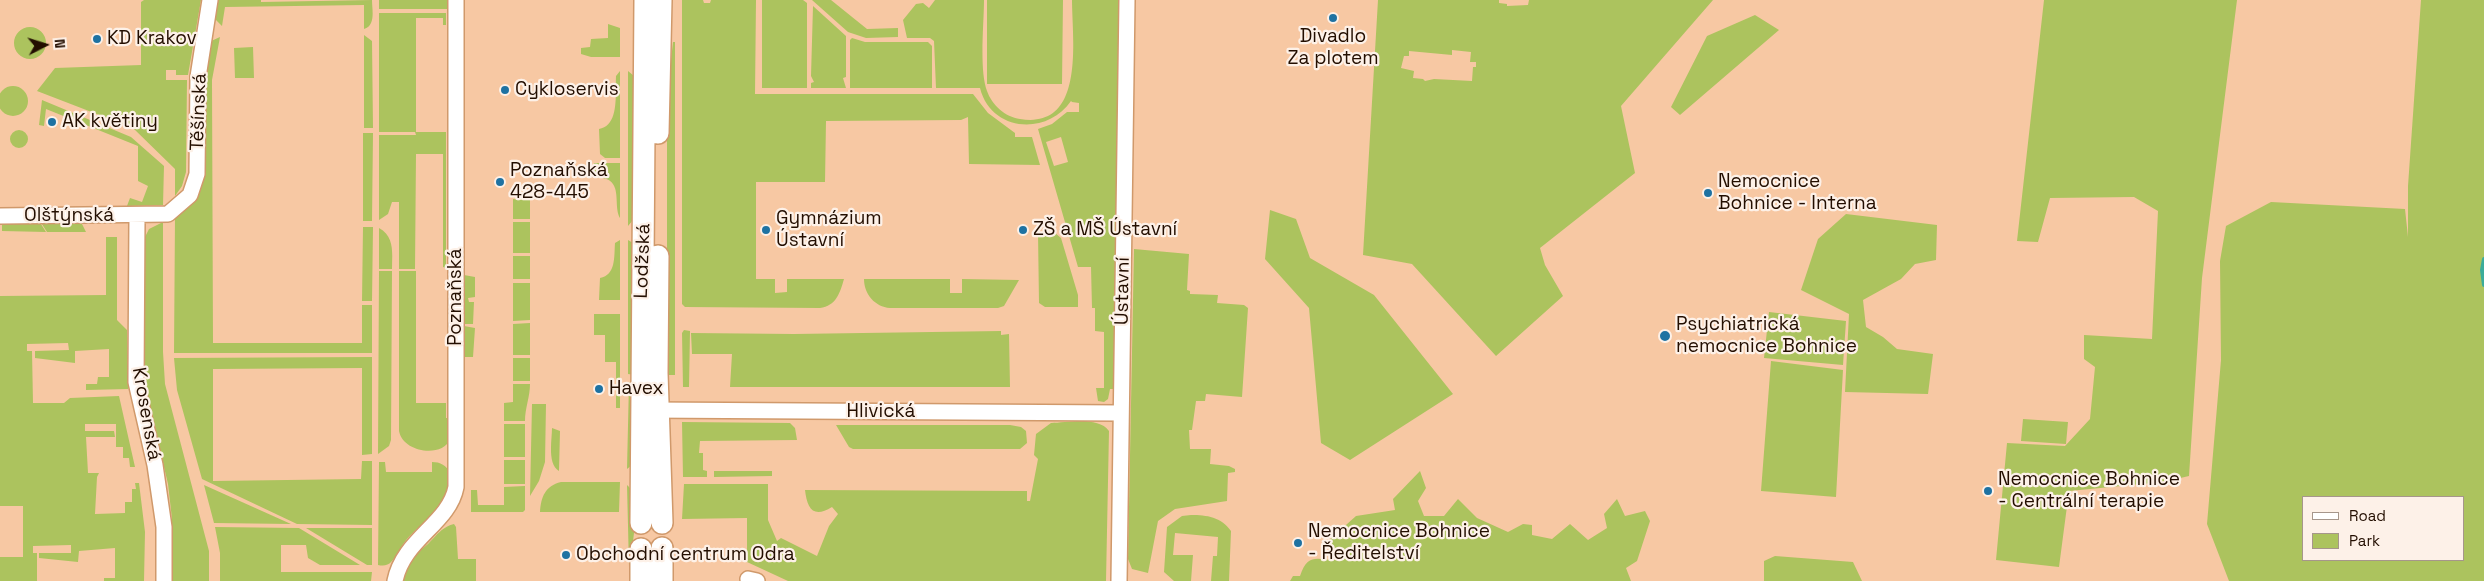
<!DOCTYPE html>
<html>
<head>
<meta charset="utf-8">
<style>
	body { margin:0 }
	#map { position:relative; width:2484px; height:581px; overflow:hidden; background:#f7c8a3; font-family:"Space Grotesk",sans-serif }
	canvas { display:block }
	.legend { position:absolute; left:2302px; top:496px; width:162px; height:65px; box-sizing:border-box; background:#fdf1e8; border:1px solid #a6968b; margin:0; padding:6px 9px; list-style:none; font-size:15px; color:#230e00 }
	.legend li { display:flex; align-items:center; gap:10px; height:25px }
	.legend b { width:25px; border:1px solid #a6968b }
	.north { position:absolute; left:20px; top:20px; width:50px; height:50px; -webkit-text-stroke:4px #fdf1e8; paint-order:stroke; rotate:85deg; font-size:14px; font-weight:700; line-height:20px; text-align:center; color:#230e00 }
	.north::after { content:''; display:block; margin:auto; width:18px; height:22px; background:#230e00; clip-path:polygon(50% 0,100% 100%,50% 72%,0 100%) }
</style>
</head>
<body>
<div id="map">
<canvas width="2484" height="581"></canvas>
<ul class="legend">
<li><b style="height:6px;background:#fff"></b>Road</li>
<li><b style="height:14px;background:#acc35e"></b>Park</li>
</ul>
<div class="north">N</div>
</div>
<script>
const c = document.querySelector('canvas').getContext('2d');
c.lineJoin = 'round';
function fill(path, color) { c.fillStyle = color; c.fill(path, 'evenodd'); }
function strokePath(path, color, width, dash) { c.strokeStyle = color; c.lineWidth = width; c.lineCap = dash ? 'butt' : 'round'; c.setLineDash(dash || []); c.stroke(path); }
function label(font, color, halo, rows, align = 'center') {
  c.font = font + ' "Space Grotesk",sans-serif'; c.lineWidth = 4.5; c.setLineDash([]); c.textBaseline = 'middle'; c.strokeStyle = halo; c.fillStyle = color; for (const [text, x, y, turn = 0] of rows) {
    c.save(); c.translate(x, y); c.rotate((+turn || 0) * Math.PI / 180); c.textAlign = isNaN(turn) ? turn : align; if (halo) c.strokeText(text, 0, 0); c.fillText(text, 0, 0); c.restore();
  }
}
fill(new Path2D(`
	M144,0H201L188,75H176V70H166V80H187L186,172L182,186L175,196V169L133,128L37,91L55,68L141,65V2Z
	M216,0H261V2L372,0C372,10 376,25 364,29V5L225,7L222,26L213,17Z
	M379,0H452V9H379Z
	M682,0H703L704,3H710L711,0H756L755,94H973L988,113L1015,133V137H1032L1040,165L969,164L968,117L961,120L826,121L825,182H756V279H775V293L787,292V279H844C840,293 836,306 820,308L685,307L682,304Z
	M762,0H803L807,3V88H762Z
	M812,0H831L867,29L898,28V37L866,38L848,32Z
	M935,0H984C984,24 979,70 987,91C992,105 1005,117 1020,119C1086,130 1072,39 1072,0H1121L1114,370L1113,389H1110L1108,399L1104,402L1098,401L1096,388H1104V332L1095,331V308H1092L1091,267H1078L1038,129L1052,124L1067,112H1079V103L1072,102L1071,101C1047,136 991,132 980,88H936L934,41L930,38H907L903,20L916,4L923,3L929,8ZM1061,137L1068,162L1054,166L1046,142Z
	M987,0H1063L1062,84H987Z
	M1378,0H1499V3L1507,4V6L1528,5L1529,0H1713L1621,106L1635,173L1540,248L1545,265L1563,296L1496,356L1412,264L1363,255ZM1452,50L1471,52L1470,62H1476V67H1473L1472,81L1434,79L1425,81L1423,79L1413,78L1414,71L1401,68L1404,56H1409V51L1452,55Z
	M2044,0H2237L2202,278L2189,476L2163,482L2069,491L2059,567L1996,560L2007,443L2065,446L2090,419L2095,367L2084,359V335L2152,339L2158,211L2134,197L2050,198L2038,242L2017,241Z
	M2421,0H2484V581H2229L2207,524L2221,360L2220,261L2226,226L2271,202L2405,209L2408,237V186ZM2303,497H2463V560H2303Z
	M813,6L846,36V77L843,78L846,88H811V83L814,82L811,76Z
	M379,13H446V25H443V18H416V132H446V268L443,267V154H416L415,269H399V202H392L388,214L379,220V135H416L415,132H379Z
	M1755,15L1779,30L1680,115L1671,107L1707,36Z
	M608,24L620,28V57H591L581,54V48L590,47L591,39L608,38Z
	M14 43a16 16 0 1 1 32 0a16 16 0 1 1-32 0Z
	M364,35L372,41L373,128H364Z
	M220,37L212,80L213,343H362V305H372V353H174L175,217L189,206L209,42Z
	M852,38L865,42H928L932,46V88H850V40Z
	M673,42H675V375H667V97Z
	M253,47L254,78H235L234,48Z
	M620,71V158H605L600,154L599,129C620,126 615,92 616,76Z
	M628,71L634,76L633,220L628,226Z
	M-2 101a15 15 0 1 1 30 0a15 15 0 1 1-30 0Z
	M42,100L131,137L164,166L163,205L127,206L130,198L142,202L148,186L138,181V146L46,109L44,126L39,125Z
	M10 139a9 9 0 1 1 18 0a9 9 0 1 1-18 0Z
	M363,133H373L372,221H363Z
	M594,163H620V218C612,203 626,177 594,177Z
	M513,199L530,200V219H513Z
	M1270,210L1296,219L1310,258L1374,295L1453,394L1350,460L1321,443L1309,308L1265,259Z
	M1846,214L1937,225L1936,260L1915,264L1901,279L1863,300L1866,327L1883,337L1897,349L1933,354L1928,394L1845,392L1849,314L1801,290L1818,239Z
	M2,221H39L46,232L2,231Z
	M40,221L78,222L82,224L86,232H47Z
	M163,222V352L165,384L209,551V581H172V519L168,484L147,395L143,359L144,239L149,229Z
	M513,222H530V253H513Z
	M363,227H373L372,301H362Z
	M379,228C395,237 392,253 392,269H379Z
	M1038,233H1055L1061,238L1078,295V307H1045L1039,303Z
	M106,237H117V320L127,330L128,389L86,390V384H97L98,377H109V349L75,351V363L35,358V351L69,350L68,343L27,344V351H32L33,403H64L70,398L119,396L135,467H130L129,458H123V447H116V424H85V431H114L115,437H86L88,473H99L97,477L95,514L125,513V502H132V489H136L135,483H139L145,532L144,581H104V578H115V548L79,551L78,562L39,558V553H71V545L33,546V553H37V581H0V557H23V506H0V296L106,295Z
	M620,240V300H599L600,278C616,275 614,257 615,243Z
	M628,240L633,243L635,375L628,374Z
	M1134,249L1189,254L1187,290L1190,291V294L1218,295L1217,303L1244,305L1248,308L1242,397L1206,394L1205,401H1196L1192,430H1189L1190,449H1211L1210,464L1229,466L1235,469V472L1228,473L1227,501L1175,509L1158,521L1148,573L1132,569L1128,559Z
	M513,256H530V279H513Z
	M379,271H392L391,440L389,446L378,454Z
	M399,271H416V403H446V418H451C451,424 452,433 450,439C443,458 403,453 399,431Z
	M464,275L475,277V297L468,298L469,302H474L473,324H464Z
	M864,279H950V293H962V279L1019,280L1004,306L998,308H890C875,307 864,294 864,279Z
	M513,283H530V320L513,321Z
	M1769,312L1846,321L1843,365L1764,358Z
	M594,314H620V408H616V362H605V335H594Z
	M530,323V355H513V324Z
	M464,326L475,328L473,357H464Z
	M684,330L690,331L689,387H683L682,333Z
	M1001,331V335L1009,334L1010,387H730L732,354H692L691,333L794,334Z
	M372,357V454L362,455V368L213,369V481L361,479L362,461H372V525L297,524L202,479L177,390L174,358Z
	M513,358H530V381H513Z
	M1771,361L1843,370L1836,497L1761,491Z
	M629,382L635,383L632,465L627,469Z
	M513,384H530C530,397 525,408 525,421H504V403L513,402Z
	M532,404H546L545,462L539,481L530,496Z
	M2023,419L2068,422L2066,444L2021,441Z
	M682,422L790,423L795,428L797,440L700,441L699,453H703V470L707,471V477H683Z
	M1051,423C1067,423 1098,416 1109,431L1106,581H788L747,562V518L682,519L684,484H768V520L777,541L781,538L817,556L829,526L838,514L832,507C813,519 807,508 805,490L1027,491V501H1030L1038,459L1034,455L1036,434Z
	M504,424H525V457H504Z
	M836,425H1010L1021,427L1026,431L1027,443L1020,449H853L849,447Z
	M552,428L560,431L559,471C547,464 552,440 552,428Z
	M504,460H525V484H504Z
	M379,462H385L386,472H432V462C440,462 447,465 450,474C457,497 420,524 407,539C401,546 398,555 392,561C388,566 383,566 378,565Z
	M714,471H772V476L714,477Z
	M1420,471L1426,488L1418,501L1424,516H1444L1458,499L1477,518L1508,532L1523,524L1532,525V535L1552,539L1570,524L1588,540L1607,528L1604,514L1617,499L1625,516L1645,511L1650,521L1637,561L1626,568L1631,581H1290L1293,576H1300C1308,552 1317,560 1337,560L1327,542L1356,516L1395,510L1393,499Z
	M561,482H620L619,512H540C541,497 545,486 561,482Z
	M204,485L291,524L214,523Z
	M627,485C642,496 632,550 629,567Z
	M525,486V510L523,512H471V490H477L478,505H504V487Z
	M1191,515C1207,515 1221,517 1231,531L1229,581H1211L1213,556H1217L1218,537L1175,533L1173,555H1193L1191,581H1174L1164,572L1167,527L1182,516Z
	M454,524L456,527L458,559H476V581H401L410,554C432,549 434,529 454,524Z
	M215,527L299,528L360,565H320L308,558L306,545H281V572H372L371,581H220V553Z
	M306,528H372V565H367Z
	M1775,556L1853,562L1862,581H1764V561Z`), '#acc35e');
strokePath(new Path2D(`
	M2484,259L2482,270L2484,285`), '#3bac9a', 4);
const street = new Path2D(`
	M0,216L168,214L190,195L197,174L198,77L210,0
	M137,216L136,382L155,465L164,527V581
	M648,410L1120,413
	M748,579L757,581
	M395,581C403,539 449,524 456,487V0
	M1119,581L1127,0`);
const secondary = new Path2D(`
	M658,133L661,0
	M658,256L657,373L662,523
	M641,523L645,0
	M641,549V581
	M662,581V548`);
strokePath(street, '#d0996b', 18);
strokePath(secondary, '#d0996b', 24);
strokePath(street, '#fff', 15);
strokePath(secondary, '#fff', 21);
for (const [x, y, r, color] of [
	[1333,18,5,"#1e72a2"],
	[97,39,5,"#1e72a2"],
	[505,90,5,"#1e72a2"],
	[52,122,5,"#1e72a2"],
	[500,182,5,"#1e72a2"],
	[1708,193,5,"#1e72a2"],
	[766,230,5,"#1e72a2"],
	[1023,230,5,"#1e72a2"],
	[1665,336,6,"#1e72a2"],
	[599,389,5,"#1e72a2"],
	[1988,491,5,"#1e72a2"],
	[1298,543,5,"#1e72a2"],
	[566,555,5,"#1e72a2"]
]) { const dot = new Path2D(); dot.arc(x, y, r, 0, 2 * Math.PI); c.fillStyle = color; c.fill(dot); strokePath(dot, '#fdf1e8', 2); }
label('19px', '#230e00', '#fdf1e8', [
	["Divadlo",1333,37,"center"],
	["Za plotem",1333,59,"center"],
	["KD Krakov",107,39],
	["Cykloservis",515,90],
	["AK květiny",62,122],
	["Poznaňská",510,171],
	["428-445",510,193],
	["Nemocnice",1718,182],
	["Bohnice - Interna",1718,204],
	["Gymnázium",776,219],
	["Ústavní",776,241],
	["ZŠ a MŠ Ústavní",1033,230],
	["Psychiatrická",1676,325],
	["nemocnice Bohnice",1676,347],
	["Havex",609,389],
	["Nemocnice Bohnice",1998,480],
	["- Centrální terapie",1998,502],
	["Nemocnice Bohnice",1308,532],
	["- Ředitelství",1308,554],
	["Obchodní centrum Odra",576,555]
], 'left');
label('19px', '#230e00', '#fdf1e8', [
	["Těšínská",199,112,-88],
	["Olštýnská",69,216],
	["Lodžská",643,261,-88],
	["Ústavní",1123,291,-89],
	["Poznaňská",456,297,-90],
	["Hlivická",881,412],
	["Krosenská",146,414,80]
]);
</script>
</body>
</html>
